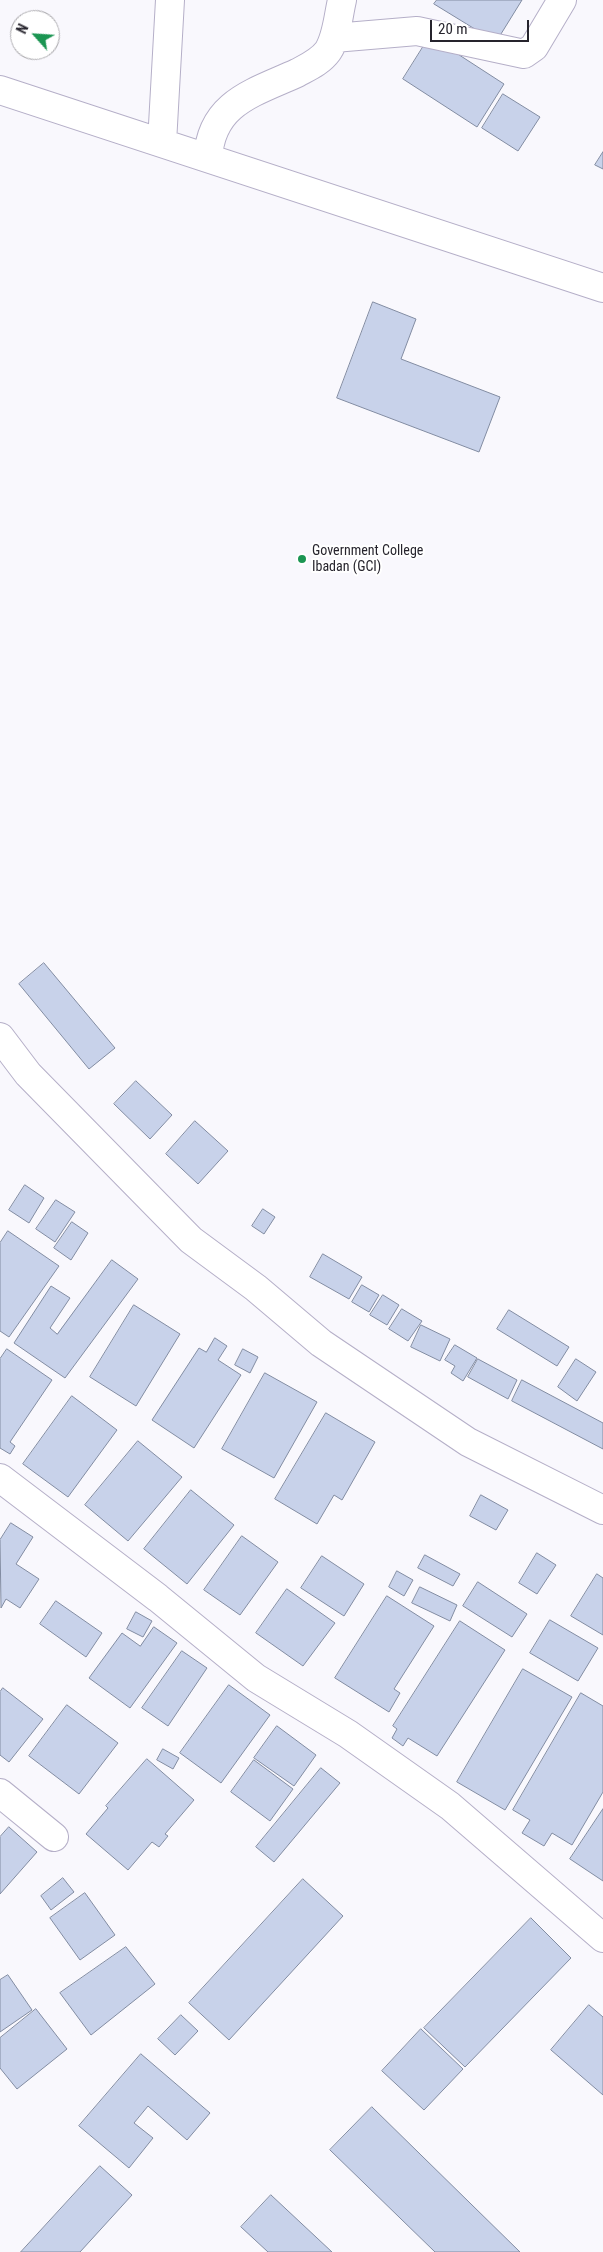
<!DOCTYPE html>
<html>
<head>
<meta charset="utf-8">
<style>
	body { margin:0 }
	#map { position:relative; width:603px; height:2252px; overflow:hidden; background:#f9f8fd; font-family:"Roboto Condensed",sans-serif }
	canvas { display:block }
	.north { position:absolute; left:10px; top:10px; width:50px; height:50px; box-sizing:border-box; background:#fff; border:1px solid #a8a7ab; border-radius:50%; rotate:296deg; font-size:14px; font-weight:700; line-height:20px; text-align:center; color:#26242d }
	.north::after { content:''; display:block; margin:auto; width:18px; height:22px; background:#1b9552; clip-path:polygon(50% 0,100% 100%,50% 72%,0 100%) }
	.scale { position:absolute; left:430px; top:20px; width:99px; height:22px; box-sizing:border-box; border:2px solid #26242d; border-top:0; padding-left:6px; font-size:15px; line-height:18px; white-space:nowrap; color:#26242d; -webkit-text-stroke:4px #fff; paint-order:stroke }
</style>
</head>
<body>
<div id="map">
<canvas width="603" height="2252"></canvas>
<div class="north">N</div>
<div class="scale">20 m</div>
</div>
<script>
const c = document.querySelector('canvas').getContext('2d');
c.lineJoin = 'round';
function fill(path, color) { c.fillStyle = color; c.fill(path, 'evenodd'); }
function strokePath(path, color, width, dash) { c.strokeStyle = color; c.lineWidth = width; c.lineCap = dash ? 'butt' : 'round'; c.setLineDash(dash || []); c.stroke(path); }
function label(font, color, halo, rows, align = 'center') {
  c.font = font + ' "Roboto Condensed",sans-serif'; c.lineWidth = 4; c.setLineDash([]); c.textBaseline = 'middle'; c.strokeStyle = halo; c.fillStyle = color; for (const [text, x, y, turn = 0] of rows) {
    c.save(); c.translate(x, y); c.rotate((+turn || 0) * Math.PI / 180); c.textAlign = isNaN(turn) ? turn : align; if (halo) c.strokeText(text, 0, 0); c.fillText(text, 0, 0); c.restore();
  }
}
const building = new Path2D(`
	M437,0H522L496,42L434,4Z
	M430,36L504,84L477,127L403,79Z
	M503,94L540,117L518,151L482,128Z
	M603,152V169L595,165Z
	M373,302L416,319L401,359L500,397L479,452L337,398Z
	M44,963L115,1048L89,1069L19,984Z
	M136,1081L172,1115L150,1139L114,1104Z
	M195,1121L228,1151L198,1184L166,1154Z
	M25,1185L44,1198L29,1223L9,1210Z
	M56,1200L75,1212L55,1242L36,1229Z
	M263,1209L275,1217L264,1234L252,1226Z
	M72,1222L88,1233L71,1260L54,1248Z
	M8,1231L59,1266L9,1337L0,1331V1243Z
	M323,1254L362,1277L349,1299L310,1277Z
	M112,1260L138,1279L65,1378L14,1343L51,1286L70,1298L50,1328L57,1334Z
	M362,1285L379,1295L369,1312L352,1302Z
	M383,1295L399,1305L387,1325L370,1315Z
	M134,1305L180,1334L136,1406L90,1377Z
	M402,1309L422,1321L408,1341L389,1329Z
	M509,1310L569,1347L557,1366L497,1329Z
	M421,1325L450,1339L440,1361L411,1347Z
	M215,1338L227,1346L218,1360L241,1375L194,1448L152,1420L199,1348L206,1352Z
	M455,1345L477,1358L463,1381L451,1373L455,1366L445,1360Z
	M7,1349L52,1380L10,1442L15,1446L10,1454L0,1448V1359Z
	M243,1349L258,1357L250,1373L235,1365Z
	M478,1359L517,1380L508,1399L468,1377Z
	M576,1359L596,1372L577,1401L558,1387Z
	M265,1373L317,1402L274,1478L222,1449Z
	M522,1380L603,1423V1449L512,1401Z
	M72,1396L117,1430L68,1497L23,1464Z
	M326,1413L375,1442L342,1500L334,1495L317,1524L275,1499Z
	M138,1441L182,1477L128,1541L85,1505Z
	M191,1490L234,1525L187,1584L144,1549Z
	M481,1495L508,1510L496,1530L470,1516Z
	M11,1523L33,1537L16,1564L39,1579L20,1608L6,1599L1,1608L0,1540Z
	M242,1536L278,1562L240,1615L204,1590Z
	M537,1553L556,1565L537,1594L519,1583Z
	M425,1555L460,1574L453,1586L418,1568Z
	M322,1556L364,1584L344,1616L301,1588Z
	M397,1571L413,1580L404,1596L389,1587Z
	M597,1574L603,1578V1635L571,1616Z
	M478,1582L527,1614L512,1637L463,1606Z
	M420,1587L457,1605L450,1621L412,1603Z
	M287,1589L335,1623L303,1666L256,1633Z
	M387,1596L434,1626L394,1689L400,1693L389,1712L335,1678Z
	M56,1601L102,1633L86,1657L40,1624Z
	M136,1612L152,1621L143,1637L127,1629Z
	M550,1620L598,1648L578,1681L530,1653Z
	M460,1621L505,1650L437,1756L408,1738L403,1746L392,1738L397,1729L393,1726Z
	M154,1627L177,1643L130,1708L89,1678L122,1633L140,1646Z
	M182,1651L207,1668L168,1726L142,1708Z
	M523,1669L572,1697L505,1810L457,1782Z
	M229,1685L270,1715L221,1783L180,1753Z
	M3,1688L43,1719L9,1762L0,1755V1692Z
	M581,1693L603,1706V1792L572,1845L552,1833L544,1846L522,1833L530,1820L513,1810Z
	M67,1705L118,1743L79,1794L29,1756Z
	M277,1726L316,1755L294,1786L254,1758Z
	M163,1749L179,1758L173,1769L157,1760Z
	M147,1759L194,1800L165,1834L168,1836L159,1847L152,1842L128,1870L86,1834L108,1808L106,1806Z
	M254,1760L293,1789L270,1821L231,1792Z
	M321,1768L340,1783L274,1862L256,1847Z
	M603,1809V1881L570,1859Z
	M9,1827L37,1852L0,1894V1837Z
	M63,1878L74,1892L51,1910L41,1896Z
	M303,1879L343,1916L229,2040L189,2003Z
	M85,1893L115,1935L80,1960L50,1918Z
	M531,1918L571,1958L465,2067L424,2028Z
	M126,1947L155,1984L91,2035L60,1993Z
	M8,1975L32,2010L0,2032V1980Z
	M589,2005L603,2017V2095L551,2050Z
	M36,2009L67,2049L17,2089L0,2068V2038Z
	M181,2015L198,2031L175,2055L158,2039Z
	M421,2029L463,2069L424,2110L382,2071Z
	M141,2054L210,2113L187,2140L148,2106L134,2123L153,2138L129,2168L79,2126Z
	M372,2107L520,2252H435L330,2150Z
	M100,2166L132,2195L80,2252H21Z
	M271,2195L332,2252H268L241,2227Z`);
fill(building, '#c8d2ea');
strokePath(building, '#828ca2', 1);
const minor = new Path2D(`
	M334,38L417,31L524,54L534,47L562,0
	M0,90L603,288
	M162,143L170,0
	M208,158C211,103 253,93 297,73C308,67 320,62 328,51C337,37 338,17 342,0
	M0,1037L28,1074L191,1240L256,1288L321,1343L468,1442L603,1510
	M0,1478L158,1598L256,1678L348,1734L450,1806L603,1938
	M0,1793L54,1837`);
strokePath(minor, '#b5afc8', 30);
strokePath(minor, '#fff', 28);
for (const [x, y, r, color] of [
	[302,559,5,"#1b9552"]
]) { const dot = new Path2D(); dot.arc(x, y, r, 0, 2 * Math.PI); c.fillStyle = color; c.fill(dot); strokePath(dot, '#fff', 2); }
label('14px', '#26242d', '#fff', [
	["Government College",312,551],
	["Ibadan (GCI)",312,567]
], 'left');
</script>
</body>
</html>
